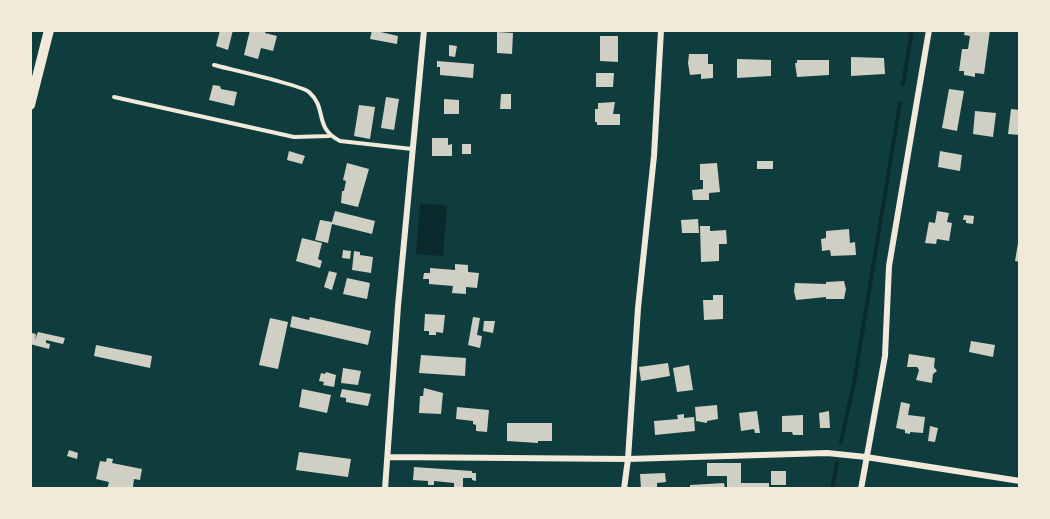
<!DOCTYPE html>
<html>
<head>
<meta charset="utf-8">
<style>
	body { margin:0 }
	#map { position:relative; width:1050px; height:519px; overflow:hidden; background:#0f3d3e; font-family:Jost,sans-serif }
	canvas { display:block }
	.frame { position:absolute; inset:0; border:32px solid #f1e9da; pointer-events:none }
</style>
</head>
<body>
<div id="map">
<canvas width="1050" height="519"></canvas>
<div class="frame"></div>
</div>
<script>
const c = document.querySelector('canvas').getContext('2d');
c.lineJoin = 'round';
function fill(path, color) { c.fillStyle = color; c.fill(path, 'evenodd'); }
function strokePath(path, color, width, dash) { c.strokeStyle = color; c.lineWidth = width; c.lineCap = dash ? 'butt' : 'round'; c.setLineDash(dash || []); c.stroke(path); }
fill(new Path2D(`
	M420,203L447,206L443,256L416,254Z`), '#0a2a2b');
strokePath(new Path2D(`
	M903,84L912,30
	M841,442L854,383L900,103
	M832,489L837,463`), '#0a2a2b', 4);
fill(new Path2D(`
	M220,30H233L228,50L216,46Z
	M250,30H266L265,33L277,36L273,51L261,48L258,59L244,55Z
	M372,30L398,36L397,44L370,39Z
	M965,30H990L984,74L975,73V77L964,75V71H959L962,49H968L970,36L964,35Z
	M497,32L513,33L512,54L497,53Z
	M600,36H618V62L600,61Z
	M449,45L457,46L455,57L449,56Z
	M689,54H708V64H713V78L701,79V74L690,75L688,63Z
	M851,57L884,58L885,74L851,76Z
	M737,59L771,60V76L737,78Z
	M797,60H829V75L797,77L795,63H797Z
	M437,61L474,64L473,78L440,75V67H437Z
	M596,73H614L613,87H596Z
	M213,85L220,86L221,89L237,92L234,106L209,100Z
	M949,89L964,91L957,131L942,128Z
	M501,94H511V109H500Z
	M386,97L399,99L394,130L381,128Z
	M444,99L459,100V114H444Z
	M615,102L613,114H620V125H597V122H595V109H598V103Z
	M359,105L375,107L370,139L354,136Z
	M1011,109L1020,110V135L1008,134Z
	M975,111L996,113L993,137L973,134Z
	M432,138H448V145L452,144V156H432Z
	M462,144H471V154H462Z
	M289,151L305,156L302,164L287,160Z
	M940,151L962,155L960,171L938,167Z
	M757,161H773V169H757Z
	M347,163L369,169L358,207L341,203L342,191H344L346,181L343,180Z
	M717,163L720,192L709,193V200H693L692,190L703,189V180H700V164Z
	M335,211L375,221L372,234L332,224L328,243L315,240L320,220L332,222Z
	M937,211L949,213L947,222L952,223L949,241L937,239L936,244L925,243L929,222L935,223Z
	M964,215L974,216L973,224L966,223V220H963Z
	M698,219L699,233H682L681,220Z
	M700,226H710V231L726,230L727,244H719V261L701,262Z
	M849,229L850,243L855,242L856,255L831,256L830,250L822,251L821,239L826,238V231Z
	M1019,237H1020V262L1015,261Z
	M302,238L322,243L318,259L322,261L320,268L296,261Z
	M343,250L351,251L350,259L342,258Z
	M354,251L360,252V255L373,257L371,273L352,270Z
	M455,264L468,265V272L479,273L477,288L466,287V294L452,293L453,286L429,284V279H423L424,273H430V268L455,270Z
	M329,271L337,273L332,290L324,287Z
	M347,278L370,283L367,299L343,294Z
	M844,281L846,289L844,299H826V297L796,300L794,291L795,283L826,284V282Z
	M713,295H723V319L704,320L703,300H713Z
	M425,314L445,315L443,333L436,332V335H429V331H424Z
	M292,316L309,320L310,317L371,331L368,345L290,327Z
	M473,317L480,318L477,335L482,336L480,348L468,345Z
	M270,318L288,322L278,369L259,365Z
	M484,321H495L493,333L483,331Z
	M38,332L65,338L63,344L46,340V343L50,344L49,349L30,344V336L32,333L36,334L35,340Z
	M971,341L995,345L993,357L969,352Z
	M96,345L152,356L150,368L94,356Z
	M909,354L935,358L934,367L937,371L933,374L932,383L916,380L919,370L917,367H907Z
	M421,355L466,358L465,376L419,373Z
	M668,363L670,376L641,381L639,367Z
	M689,365L693,390L677,392L673,368Z
	M343,368L361,371L358,385L341,383Z
	M326,372L336,375L334,387L323,385L324,382L319,381L321,373L325,374Z
	M424,388L443,393L441,414L419,413L420,396H423Z
	M302,389L331,395L327,413L299,407Z
	M342,389L371,394L368,406L346,402V398L340,397Z
	M901,402L910,404L908,415L925,417L923,433L910,432V434L905,433V430L896,428Z
	M717,405L718,419L707,421V423L696,421L695,407Z
	M457,407L489,410L487,432L476,431V425L473,424V421L456,419Z
	M757,411L760,433H755L754,429L741,431L739,413Z
	M829,411L830,428H820L819,413Z
	M684,414V418L694,417L695,431L655,435L654,421L678,419L677,415Z
	M803,415V435H793L792,432H782V416Z
	M507,423H552V441H538V443L507,441Z
	M930,426L938,428L935,442L928,441Z
	M69,450L78,453L77,459L67,456Z
	M299,452L351,459L348,477L296,470Z
	M107,458L113,459L112,463L142,469L140,480L134,479L133,487L139,489H107L109,482L96,479L100,461L106,462Z
	M707,463H741V483H769V489H727V476H707Z
	M414,467L472,471V473H476V481L472,480V478H463V489H454V483L434,481V485H428V481L413,480Z
	M771,471H786V485H771Z
	M665,473L666,482L657,483V489H641L640,474Z
	M724,483L725,489H690V485Z`), '#cfcfc3');
strokePath(new Path2D(`
	M214,65C229,69 302,85 309,92C328,109 313,127 340,141L412,149
	M114,97L294,137L329,136`), '#f1e9da', 4);
strokePath(new Path2D(`
	M389,457L628,459L827,453L866,457L1020,481
	M385,489L398,306L424,30
	M624,489L628,459L638,308L654,156L661,30
	M861,489L885,356L889,266L929,30`), '#f1e9da', 6);
strokePath(new Path2D(`
	M30,105L49,30`), '#f1e9da', 10);
</script>
</body>
</html>
